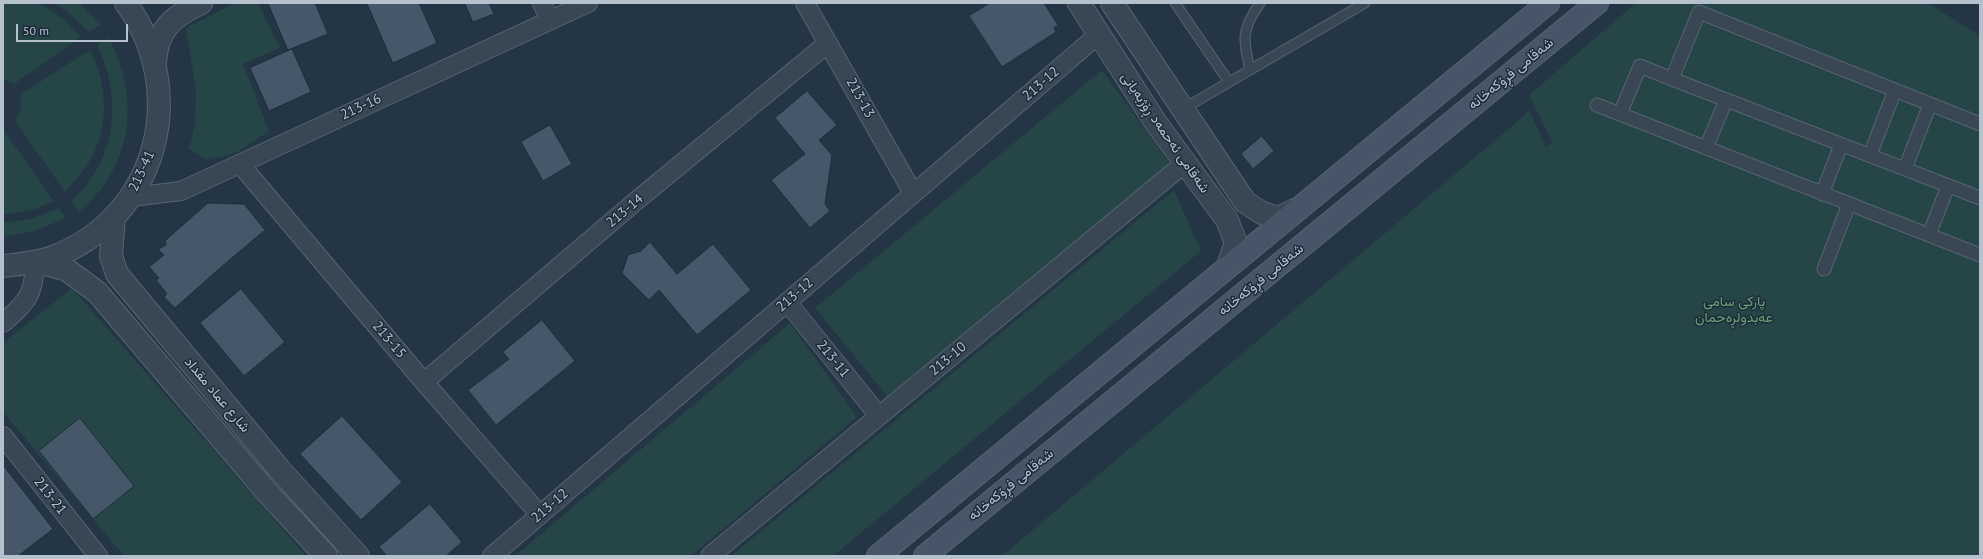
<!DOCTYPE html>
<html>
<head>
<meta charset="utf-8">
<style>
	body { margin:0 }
	#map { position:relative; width:1983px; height:559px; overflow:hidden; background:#243545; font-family:"PT Sans",sans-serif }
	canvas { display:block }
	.frame { position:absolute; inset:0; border:4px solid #b6c1ce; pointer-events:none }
	.scale { position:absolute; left:16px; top:24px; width:112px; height:18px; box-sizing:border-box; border:2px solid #b6c1ce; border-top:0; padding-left:5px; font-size:12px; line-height:14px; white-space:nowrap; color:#b6c1ce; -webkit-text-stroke:3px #1d2b3a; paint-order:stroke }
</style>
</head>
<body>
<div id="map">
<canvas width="1983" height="559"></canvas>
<div class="frame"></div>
<div class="scale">50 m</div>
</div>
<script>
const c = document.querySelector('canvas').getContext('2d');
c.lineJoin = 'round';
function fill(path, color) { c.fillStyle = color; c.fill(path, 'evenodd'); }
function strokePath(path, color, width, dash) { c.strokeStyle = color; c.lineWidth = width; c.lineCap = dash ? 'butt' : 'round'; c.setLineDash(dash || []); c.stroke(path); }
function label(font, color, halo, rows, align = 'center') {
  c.font = font + ' "PT Sans",Vazirmatn,sans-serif'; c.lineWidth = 3; c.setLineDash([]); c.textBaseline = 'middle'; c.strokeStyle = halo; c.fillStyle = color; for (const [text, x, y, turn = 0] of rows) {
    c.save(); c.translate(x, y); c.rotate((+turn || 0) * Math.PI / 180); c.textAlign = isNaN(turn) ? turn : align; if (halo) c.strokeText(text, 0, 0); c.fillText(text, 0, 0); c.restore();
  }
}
fill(new Path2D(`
	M3,3H39L62,18L81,37L14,84L3,79Z
	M54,3H79L101,24L89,32L70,14Z
	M235,3H258L280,48L243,64L269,131L239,151L226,156L205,159L189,149L195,124L196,90L186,28Z
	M1636,3H1928L1980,36V556H1002L1518,121L1529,110L1546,147L1552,142L1529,95Z
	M109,38C140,100 134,165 79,212L71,201C117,162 123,97 97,45Z
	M90,50C108,85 110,129 88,164C82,174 72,183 65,192L15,121L21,110V94Z
	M1102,70L1170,164L887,396L815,308Z
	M3,130L8,136L54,201L35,209L3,215Z
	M1174,190L1201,251L833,556H731Z
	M59,208L66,218L35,231L3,237V223L30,219Z
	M72,288L306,556H124L3,412V343Z
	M790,323L857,417L691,556H515Z`), '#264546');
const building = new Path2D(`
	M268,3H315L328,34L288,50Z
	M367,3H419L437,43L393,63Z
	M465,3H489L494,14L473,22Z
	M990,3H1044L1058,25L1054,28L1056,32L1002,67L969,16Z
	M292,49L311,92L269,111L250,68Z
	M807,91L837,125L819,140L832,155L825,204L830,211L810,228L771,180L805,154L775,118Z
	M550,125L572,164L543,181L521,142Z
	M1262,136L1274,151L1253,169L1241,154Z
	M208,203L244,204L265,230L220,268L175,308L164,297L167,294L156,280L159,278L149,267L164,255L158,249L166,245L165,241Z
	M650,242L677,274L713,244L751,290L697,335L659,290L649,300L622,273L628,255L641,251Z
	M241,289L285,342L244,376L200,323Z
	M542,320L575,361L496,425L468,390L509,359L503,352Z
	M342,416L402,482L361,520L300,454Z
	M80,418L134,486L93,519L39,451Z
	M3,465L53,529L18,556H3Z
	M430,504L462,542L446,556H387L379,547Z`);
fill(building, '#455769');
strokePath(building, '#1f2d3c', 1);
const service = new Path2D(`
	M1175,3L1229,82
	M1250,70C1243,39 1241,30 1260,3
	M1183,109L1365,3`);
const pedestrian = new Path2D(`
	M1597,105L1980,255
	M1620,114L1640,66L1672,79
	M1980,124L1699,12L1672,79L1980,198
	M1706,148L1726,100
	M1870,155L1895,90
	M1905,169L1930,104
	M1822,194L1841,145
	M1929,235L1948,186
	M1824,269L1849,204`);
const minor = new Path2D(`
	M542,3L550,20
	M805,3L913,193
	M240,164L424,382L540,515
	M131,197L181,191L588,3
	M787,302L879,416
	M3,323C27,302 34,295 35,263
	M424,382L636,201L828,43
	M3,436L98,556
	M492,556L1099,34
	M710,556L1185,163`);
const tertiary = new Path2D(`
	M1079,3L1156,123L1227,220L1236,243L1228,266
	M1112,3L1245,202L1262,213L1279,218L1295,210
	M155,63C157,29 172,17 201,3
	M114,217L111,256L117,274L280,470L358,556
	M38,262L67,270L97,292L265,490L326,556
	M3,266C20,264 37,263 53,257C158,217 190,92 126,3`);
const secondary = new Path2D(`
	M878,556L1548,3
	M925,556L1597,3`);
strokePath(service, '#576472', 11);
strokePath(pedestrian, '#576472', 15);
strokePath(minor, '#576472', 20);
strokePath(tertiary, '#576472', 24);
strokePath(secondary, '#576472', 24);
strokePath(new Path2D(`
	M1980,540V545`), '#466364', 2.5, [3, 3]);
strokePath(service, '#394654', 9);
strokePath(pedestrian, '#394654', 13);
strokePath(minor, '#394654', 18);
strokePath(tertiary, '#394654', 22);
strokePath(secondary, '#465568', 22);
label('14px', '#b6c1ce', '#1d2b3a', [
	["شەقامی فڕۆکەخانە",1511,74,-39],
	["213-12",1041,84,-41],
	["213-13",860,98,61],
	["213-16",361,107,-25],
	["شەقامی ئەحمەد ڕۆژبەیانی",1165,133,55],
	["213-41",142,171,-65],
	["213-14",625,211,-40],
	["شەقامی فڕۆکەخانە",1261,280,-39],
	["213-12",795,295,-41],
	["213-15",389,340,50],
	["213-11",833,359,51],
	["213-10",948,359,-40],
	["شارع عماد مقداد",217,395,50],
	["شەقامی فڕۆکەخانە",1011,485,-39],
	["213-21",50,496,52],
	["213-12",550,506,-41]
]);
label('14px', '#6aa173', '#1d2b3a', [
	["پارکی سامی",1734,302],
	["عەبدولڕەحمان",1734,318]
]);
</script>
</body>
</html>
